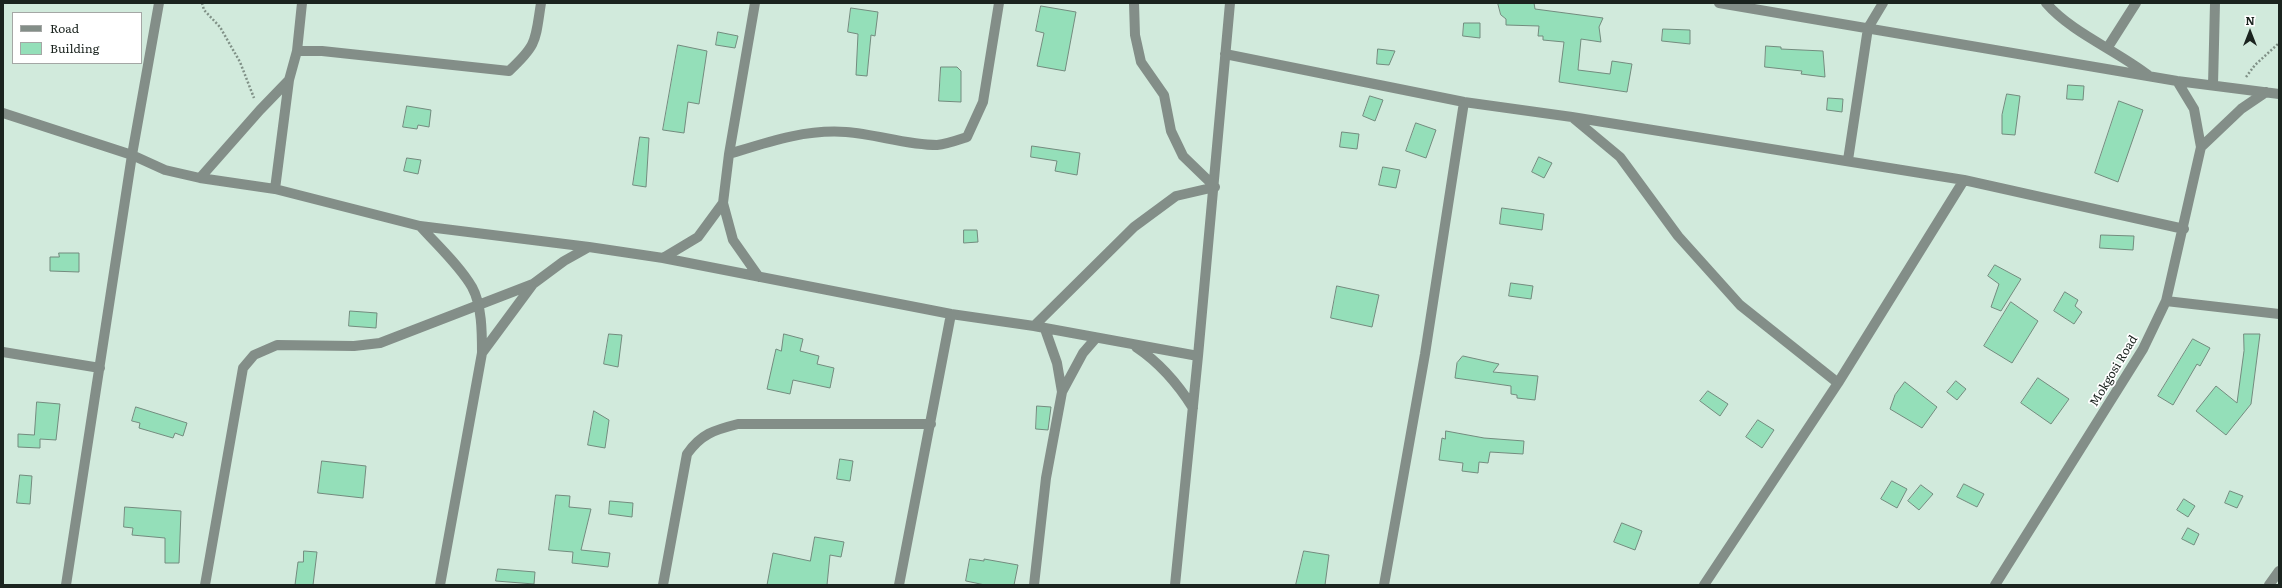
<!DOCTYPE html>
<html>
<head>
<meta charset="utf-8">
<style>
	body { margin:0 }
	#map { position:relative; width:2282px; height:588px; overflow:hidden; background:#d1eadc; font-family:Literata,serif }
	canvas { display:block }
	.frame { position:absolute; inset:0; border:4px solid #1b241f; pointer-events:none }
	.legend { position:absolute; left:12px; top:12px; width:130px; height:52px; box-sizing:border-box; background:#fff; border:1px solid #a4a7a5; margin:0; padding:5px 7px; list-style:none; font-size:12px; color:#1b241f }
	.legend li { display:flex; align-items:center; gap:8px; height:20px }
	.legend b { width:20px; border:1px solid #a4a7a5 }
	.north { position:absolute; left:2230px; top:12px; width:40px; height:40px; -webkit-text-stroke:3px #fff; paint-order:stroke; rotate:0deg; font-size:11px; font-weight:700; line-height:16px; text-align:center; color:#1b241f }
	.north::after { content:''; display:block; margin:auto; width:14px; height:18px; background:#1b241f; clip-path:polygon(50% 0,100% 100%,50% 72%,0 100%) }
</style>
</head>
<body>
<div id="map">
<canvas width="2282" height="588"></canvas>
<div class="frame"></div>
<ul class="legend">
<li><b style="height:5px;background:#838e88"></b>Road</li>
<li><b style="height:11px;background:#94dfb9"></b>Building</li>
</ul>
<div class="north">N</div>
</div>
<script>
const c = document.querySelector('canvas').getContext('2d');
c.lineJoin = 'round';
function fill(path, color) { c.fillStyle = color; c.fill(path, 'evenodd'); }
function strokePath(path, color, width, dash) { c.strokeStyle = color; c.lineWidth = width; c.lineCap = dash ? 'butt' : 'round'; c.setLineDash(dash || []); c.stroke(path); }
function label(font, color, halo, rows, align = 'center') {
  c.font = font + ' Literata,serif'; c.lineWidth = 3.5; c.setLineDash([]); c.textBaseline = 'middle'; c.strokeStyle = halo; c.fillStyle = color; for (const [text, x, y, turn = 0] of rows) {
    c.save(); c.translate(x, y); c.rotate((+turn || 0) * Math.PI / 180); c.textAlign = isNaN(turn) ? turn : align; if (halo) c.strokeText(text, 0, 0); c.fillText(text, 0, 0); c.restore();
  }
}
const building = new Path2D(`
	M1498,3H1534L1535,9L1603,18L1599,27L1601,42L1581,39L1578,70L1610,74L1612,61L1632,64L1627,92L1559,82L1564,42L1543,40V36H1538L1539,26L1506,25V19L1501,15Z
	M1041,6L1076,12L1065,71L1037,66L1044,33L1036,31Z
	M851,8L878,12L875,36L871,35L867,76L856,75L858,34L848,32Z
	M1464,23H1480V38L1463,36Z
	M1663,29L1690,30V44L1662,41Z
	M718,32L738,36L735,48L716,45Z
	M678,45L707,51L699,104L688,102L684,133L663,130Z
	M1766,46L1781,47V49L1823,51L1825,77L1801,74L1802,71L1765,67Z
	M1378,49L1395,51L1389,65L1377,64Z
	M941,67H957L961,71V102L939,101Z
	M2068,85L2084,86L2083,100L2067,99Z
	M2007,94L2020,96L2015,135L2002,134V115Z
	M1370,96L1383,100L1375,121L1363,116Z
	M1828,98L1843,99L1842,112L1827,110Z
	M2119,101L2143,110L2118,182L2095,173Z
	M407,106L431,110L429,127L418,125L417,129L403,127Z
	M1416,123L1436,130L1426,158L1406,151Z
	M1342,132L1359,134L1357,149L1340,147Z
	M640,137L649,138L646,187L633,185Z
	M1032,146L1080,153L1077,175L1055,171L1057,161L1031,157Z
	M1539,157L1552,163L1544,178L1532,172Z
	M407,158L421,160L418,174L404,171Z
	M1383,167L1400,170L1396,188L1379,185Z
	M1502,208L1544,214L1542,230L1500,224Z
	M964,230H977L978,242L964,243Z
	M2101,235L2134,236L2133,250L2100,248Z
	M59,253H79V272L50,271V257H59Z
	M1995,265L2021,279L2001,311L1991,307L1999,284L1988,276Z
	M1511,283L1533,286L1531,299L1509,296Z
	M1337,286L1379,295L1372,327L1331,318Z
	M2065,292L2078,300L2075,306L2082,312L2074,324L2054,311Z
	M2011,302L2038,321L2012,363L1984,346Z
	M350,311L377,313L376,328L349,326Z
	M609,334L622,335L618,367L604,364Z
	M784,334L803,339L800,351L819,356L817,364L834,368L830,388L793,380L790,394L767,389L776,349L781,351Z
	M2244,334H2260L2251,404L2226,435L2196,411L2216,386L2237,403L2244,351Z
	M2193,339L2210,348L2200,366L2197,364L2173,405L2158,396Z
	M1463,356L1499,364L1493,372L1538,376L1535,400L1517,398V395L1511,394V386L1455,378L1457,363Z
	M2038,378L2069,399L2051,424L2021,403Z
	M1956,381L1966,389L1957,400L1947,392Z
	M1905,382L1937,407L1922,428L1890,409L1895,395Z
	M1708,391L1728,404L1720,416L1700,401Z
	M37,402L60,404L56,440L40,439V448L18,447V434L34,435Z
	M1037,406L1051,407L1048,430L1036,429Z
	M136,407L187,423L183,436L175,433L173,438L139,428L140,423L132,421Z
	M594,411L609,420L605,448L588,445Z
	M1758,420L1774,430L1762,448L1746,437Z
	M1446,431L1484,438L1524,441L1523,454L1490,452L1488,463L1479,462L1478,473L1462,471L1463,463L1439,460L1442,438L1445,439Z
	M840,459L853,461L850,481L837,479Z
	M322,461L366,466L363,498L318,493Z
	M20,475L32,476L30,504L17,503Z
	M1892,481L1907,489L1897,508L1881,499Z
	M1964,484L1984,494L1977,507L1957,497Z
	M1921,485L1933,494L1919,510L1908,501Z
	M2230,491L2243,496L2237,508L2225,503Z
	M556,495L570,496L569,507L591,509L581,550L610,553L608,567L572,563L573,552L549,550Z
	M2184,499L2195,506L2188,517L2177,510Z
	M610,501L633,503L632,517L609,514Z
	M125,507L181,511L179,563H165V538L132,535L133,528L124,527Z
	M1622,523L1642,531L1635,550L1614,542Z
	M2188,528L2199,534L2194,545L2182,539Z
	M815,537L844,542L841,557L830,555L827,585H767L773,553L810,561Z
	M304,551L317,552L313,585H295L298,562H303Z
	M1304,551L1329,555L1325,585H1296Z
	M970,559L984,561V559L1018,565L1014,585H985L966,581Z
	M498,569L535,572L534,584L496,581Z`);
fill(building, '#94dfb9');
strokePath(building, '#738b7e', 1);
strokePath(new Path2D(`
	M202,3L204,10L220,27L240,62L254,98
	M2246,77L2255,65L2279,43`), '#809187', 2.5, [2, 2]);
strokePath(new Path2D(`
	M755,3L729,154L723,203L733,240L759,277
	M1134,3L1135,35L1141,62L1164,95L1171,131L1183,156L1215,187
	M1719,3L2177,81L2279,94
	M2046,3C2072,33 2116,50 2148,75
	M2108,47L2136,3
	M297,51H322L509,71C538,44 535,41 541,3
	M1225,54L1464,102L1572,117L1964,180L2184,229
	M2213,85L2215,3
	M3,113L132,155L165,170L200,178L275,189L420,226L589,247L663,258L951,314L1034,326L1198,356L1175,585
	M1572,117L1620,157L1678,236L1740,305L1838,383
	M2201,147L2241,109L2266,92
	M729,154C768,142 805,129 846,132C876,134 906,145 937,145C947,144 958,140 967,137L983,102L999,3
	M1848,160L1868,28L1883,3
	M200,178L260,110L289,80
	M275,189L289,80L297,51L302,3
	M420,226C437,245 459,265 472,287C482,305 482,333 482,353L440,585
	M663,258L698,237L723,203
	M2166,301L2279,314
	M1034,326L1134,227L1176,196L1215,187
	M1136,347C1160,363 1178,384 1193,408
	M3,352L100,368
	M482,353L533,284L564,261L589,247
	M1198,356L1230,3
	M1062,392L1083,353L1096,338
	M66,585L132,155L159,3
	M205,585L243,368L254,355L277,345L354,346L380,343L533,284
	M663,585L687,454C701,434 714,430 738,424H931
	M899,585L951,314
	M1034,585L1046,478L1062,392L1057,363L1045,329
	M1384,585L1425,354L1464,102
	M1704,585L1838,383L1964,180
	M1995,585L2143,349L2166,301L2201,147L2194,109L2177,81
	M2269,585L2279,571`), '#838e88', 10);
label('12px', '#1b241f', '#fff', [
	["Mokgosi Road",2114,371,-59]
]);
</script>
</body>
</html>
